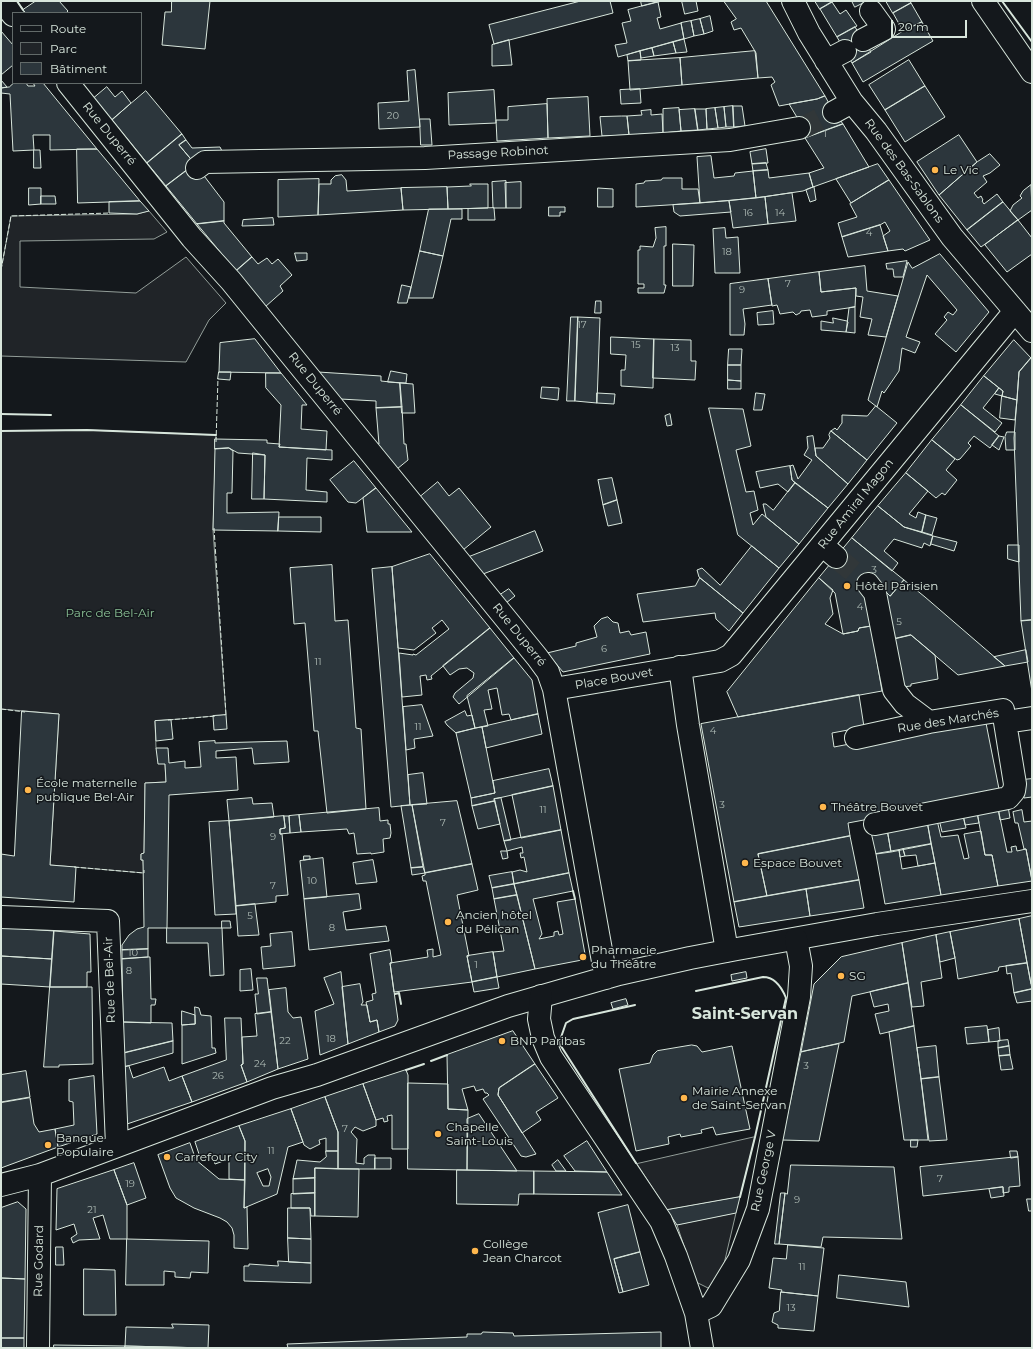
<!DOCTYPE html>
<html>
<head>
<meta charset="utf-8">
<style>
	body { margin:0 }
	#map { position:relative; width:1033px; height:1349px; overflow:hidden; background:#14181c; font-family:Montserrat,sans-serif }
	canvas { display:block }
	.frame { position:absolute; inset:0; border:2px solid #d8e6dc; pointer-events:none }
	.legend { position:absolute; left:12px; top:12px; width:130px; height:72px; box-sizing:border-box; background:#14181c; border:1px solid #626a69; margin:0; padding:5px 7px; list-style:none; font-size:12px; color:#d8e6dc }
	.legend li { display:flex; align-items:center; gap:8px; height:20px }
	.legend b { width:20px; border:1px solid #626a69 }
	.scale { position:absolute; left:891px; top:20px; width:76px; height:18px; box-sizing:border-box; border:2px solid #d8e6dc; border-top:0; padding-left:5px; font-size:12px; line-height:14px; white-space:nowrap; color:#d8e6dc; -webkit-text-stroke:3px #14181c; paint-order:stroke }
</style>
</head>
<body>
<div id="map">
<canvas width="1033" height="1349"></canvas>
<div class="frame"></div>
<ul class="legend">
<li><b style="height:5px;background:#14181c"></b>Route</li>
<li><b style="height:11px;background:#202428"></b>Parc</li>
<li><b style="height:11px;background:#2c363c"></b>Bâtiment</li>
</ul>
<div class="scale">20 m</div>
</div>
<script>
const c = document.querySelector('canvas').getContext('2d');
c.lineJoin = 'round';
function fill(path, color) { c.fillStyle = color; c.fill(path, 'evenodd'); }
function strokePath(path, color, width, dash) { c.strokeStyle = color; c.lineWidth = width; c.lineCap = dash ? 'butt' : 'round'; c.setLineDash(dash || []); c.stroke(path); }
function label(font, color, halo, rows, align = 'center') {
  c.font = font + ' Montserrat,sans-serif'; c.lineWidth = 3; c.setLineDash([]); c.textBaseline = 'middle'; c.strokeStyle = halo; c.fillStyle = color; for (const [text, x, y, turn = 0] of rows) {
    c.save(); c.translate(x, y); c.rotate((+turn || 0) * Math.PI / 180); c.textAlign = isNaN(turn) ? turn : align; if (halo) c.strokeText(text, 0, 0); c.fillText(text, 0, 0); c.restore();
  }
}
const green = new Path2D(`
	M149,211L167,232L154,239L20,241V287L136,293L186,257L226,303L209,320L186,362L1,356V270L11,216L137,214Z
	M87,430L216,435L213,530L226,715L155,721L156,748L165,764L166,782L145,783L144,853L141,854V860H143L144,873L50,865L59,714L1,709V431Z
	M755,1137L740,1197L667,1210L637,1164Z
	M736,1213L720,1281L708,1288L696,1282L677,1225Z`);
fill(green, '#202428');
strokePath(green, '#939e99', 1);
const building = new Path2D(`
	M36,1H59L68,11L66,13H26L23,10Z
	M172,1H210L205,49L162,45L165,12H171Z
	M581,1H610L613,13L494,44L489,25Z
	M641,1H662L642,6Z
	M682,1H696L698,11L685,14Z
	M724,1H766L825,96L817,99L779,106L771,85L775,82L772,77L758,78L756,53L741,28L734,30L731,22L736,19Z
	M815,1H834L820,9Z
	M852,1H867L855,7Z
	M886,1H910L911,3L893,13Z
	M658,2L661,17L657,18L660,29L681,23L684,39L618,57L615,45L627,43L622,23L631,21L628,10Z
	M832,2L840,14L846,10L857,26L837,37L820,9Z
	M911,3L922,22L903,31L893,13Z
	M710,16L713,31L704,34L700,19Z
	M700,19L704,34L694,36L691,21Z
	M691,21L694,36L684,39L681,23Z
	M922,22L933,41L863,82L852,63L903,31Z
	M855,27L871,52L852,63L837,37Z
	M1,31L13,45V65L1,75Z
	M684,39L687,52L676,53L673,42Z
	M509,40L512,65L492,66V45Z
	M673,42L676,53L654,56L652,48Z
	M652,48L654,56L641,58L640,51Z
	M640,51L641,60L628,61L627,55Z
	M755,51L758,78L682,85L680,58Z
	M680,58L682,85L630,90L628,61Z
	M909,60L925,86L885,110L869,85Z
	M415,70L420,127L379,129L378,103L409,101L407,71Z
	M1,80L7,87L1,88Z
	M14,83H26L28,86H35L33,83H43L97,149L50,150V135H33L34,150L13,151L10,94L1,93V88L9,87Z
	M925,86L945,117L905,142L885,110Z
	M107,87L115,97L122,91L131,103L112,120L94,98Z
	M640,89L641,103L621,104L620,90Z
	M494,90L496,123L449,125L448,93Z
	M146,91L182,134L147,163L112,120Z
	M825,96L832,109L843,124L805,138L794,120L798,119L789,104L817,99Z
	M588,97L590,136L548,138L547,99Z
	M547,104L548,138L497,141L496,120H508V107Z
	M733,106H742L745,126L734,127Z
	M733,106L734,127H726L724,107Z
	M724,107L726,127L718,128L715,108Z
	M679,108L681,131L663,133V109Z
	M715,108L718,128L707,129L706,109Z
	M695,109L698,130L681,131L679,110Z
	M695,109H706L707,129L698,130Z
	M651,110V115L662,114L663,133L629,135L627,116L642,115L641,111Z
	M622,116H627L629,135L602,136L600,117Z
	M420,119H430L432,145H421Z
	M843,124L869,167L813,187L809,173L824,168L805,138Z
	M182,134L186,140L179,145L195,164L166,186L147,163Z
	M959,135L977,162L939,195L917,162Z
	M186,140L192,148L220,147L222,151L195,164L179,145Z
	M77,149H97L140,201L78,203Z
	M766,149L768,163L752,164L750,152Z
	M34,150H40L41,168H34Z
	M990,154L1000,165L990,173L983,176L987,182L974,193L978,198L981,196L983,200L982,201L984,204L997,194L1003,202L967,230L939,195L977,162Z
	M711,156L714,178L734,176L735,173L753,171L756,198L700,203L697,157Z
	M766,163L768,170L753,171L752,164Z
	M195,164L224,202V221L197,224L166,186Z
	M878,164L889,180L851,203L836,179Z
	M768,170L769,178L809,173L813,187L803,191L756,198L753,171Z
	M342,175L346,180L347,191L401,188L403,210L318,215L319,184H331V180L335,176Z
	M663,178H682V189H698L700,203L636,207V184L644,183L645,181L661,180Z
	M319,179L318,215L278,217V180Z
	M889,180L930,240L905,251L903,249L888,251L883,236L890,231L885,222L880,225L842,237L838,223L857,217L850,204Z
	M506,181V208H493L492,182Z
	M521,182V208H506L505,183Z
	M470,184H488V208L448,209L447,187L471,186Z
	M1031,185L1032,210L1018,220L1010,211L1013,205L1022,198L1020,196L1023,191Z
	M447,187L448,209L403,210L401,188Z
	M814,187L816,200L810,202L806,190Z
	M29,188H41V204L29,205Z
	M598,188L613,189V207H598Z
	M792,193L796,221L768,224L765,197Z
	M41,196H55L56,204H41Z
	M765,197L768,224L733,228L729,201Z
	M140,201L149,211L137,214L109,213V202Z
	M729,201L731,212L680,216L674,212L673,205Z
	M1003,202L1018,220L981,247L967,230Z
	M549,207H565V212H560V216H549Z
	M494,208L495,220H468V209Z
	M429,209H462V219H451L443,256L420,251Z
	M273,218L274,225L242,226L243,220Z
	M1018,220L1032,238V254L1007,272L985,245Z
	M224,221V223L252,257L236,271L197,224Z
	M880,225L888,251L848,257L842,237Z
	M666,227V246H664V285H666L664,293H638V288H644V284H638V250H640V246L653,247L656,238L655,228Z
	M725,228L726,238L738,237L740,273H715L713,229Z
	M673,244L694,245L693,286H673Z
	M420,251L443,256L433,298H409Z
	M295,253H307V260L297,261Z
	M940,254L989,312L956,352L935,334L947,320L944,317L948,312L953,315L957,310L927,275L906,337L920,342L915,353L902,348L899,371L884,393L882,391L877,407L868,400L908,262L912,268Z
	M252,257L258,264L267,258L272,264L278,259L292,275L280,286L283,291L265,307L236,271Z
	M907,261L903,277H894L893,269H887L886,264Z
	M865,266L867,291L898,296L886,337L868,335L872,319L860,317L863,297L856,296V288L821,292L819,272Z
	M819,272L821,292L856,288L855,307L827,311V315L812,317L810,310L801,311L800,313L796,315L793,312L780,314L777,305L772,306L768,279Z
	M768,279L772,305L743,309L745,324L744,335H730V284Z
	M402,285L411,287L407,303H398Z
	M596,301H601V313H595Z
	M855,307V333L846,332L849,308Z
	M773,311L774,324L758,325L757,313Z
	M571,317H578L575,401H567Z
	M578,317L600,318L597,403L575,401Z
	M833,318L847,321L848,322L846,332L821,330V321L833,323Z
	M611,337L654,339L653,388L621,386V370H625L626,355L611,354Z
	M255,339L281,373L219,372L220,343Z
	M654,339L691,340V361H696L695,380L653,378Z
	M1014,340L1031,358L1019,372L1017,400L1002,396L1003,391L984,376Z
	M729,349H742L741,365H728Z
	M1031,358L1032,360V620L1021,621L1014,438L1019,372Z
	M728,365H741V381L728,380Z
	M391,371L407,374L406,383L388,382Z
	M219,372H231L230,380L218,379Z
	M318,372L381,376V381L400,383L402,407L376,408V401L340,399Z
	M266,373H281L307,405H302L301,429L327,431L326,450L279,447L281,405L266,388Z
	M984,376L999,388L983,408L1002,423L995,432L961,405Z
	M728,380L741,381V389H728Z
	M400,383L413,384L415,413H402Z
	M542,387L559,388L558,400L541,398Z
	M999,388L1003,391L1002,396L995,394Z
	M597,393L615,394L614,404L597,403Z
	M756,393L765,394L762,410H754Z
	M1002,396L1017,400L1015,420L1000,418Z
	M961,405L999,436L990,448L974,436L968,443L971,446L960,459L957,460L932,440Z
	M876,406L897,423L867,460L831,431L835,428L837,430L842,423V415L867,416Z
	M402,407L404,444H406L408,460L397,469L377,444H379L376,408Z
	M709,408L743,409L751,446L736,450L746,492L754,491L758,510L750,513L753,525L762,514L799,544L779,568L738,535Z
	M670,414L672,425L667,426L665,416Z
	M831,431L867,460L848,484L816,456L815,448H823L830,438L829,435Z
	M1007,432H1015V450H1006L1005,437Z
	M813,436L816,456L848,484L828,508L792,480L790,466L793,465L798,479L812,460L804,455L808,448L807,437Z
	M999,436L1004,437L999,450L992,445Z
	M215,439L267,440V443L280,444L279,447L332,450V460L307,458L306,490L327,492V502L264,499L265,455L238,453L229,448L215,449Z
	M932,440L955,459L946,470L957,480L945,495L942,493L936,498L906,473Z
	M229,448L233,451L232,493H227V513L279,512L278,531L213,530L215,449Z
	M253,453L265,455L264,499H252Z
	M354,461L376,488L356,503L348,502L330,480Z
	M790,466L792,480L795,483L788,492L778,484L760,488L756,472Z
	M906,473L928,491L909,514L916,518L918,512L926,515L922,532L904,527L878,506Z
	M612,478L617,500L603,505L598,480Z
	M438,482L449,496L459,488L491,527L463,550L420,497Z
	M795,483L828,508L799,544L766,517L763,504H766L773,510Z
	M376,488L412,532H367L363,498Z
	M617,500L622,523L608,526L603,505Z
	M878,506L904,527L933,536L930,546L924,543L922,548L894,539L884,551L898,563L892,571L852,538Z
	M926,515L937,518L932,535L922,532Z
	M279,517H321V532L278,531Z
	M535,531L543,551L483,574L469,557Z
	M933,536L957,542L954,551L931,544Z
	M852,538L904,580L890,596L885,591L871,626L859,628L858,631L843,634L835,593L819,578Z
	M1008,545H1019V562L1008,559Z
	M752,546L779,568L743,613L699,577L697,570L702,568L720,585Z
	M430,554L490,628L431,676L432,679L427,680L426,675L420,676L422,695L402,697L399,653L413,655V654L416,655L449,629L442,620L432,628L436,633L414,650L398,648L392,567Z
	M332,565L335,621L348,620L356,728L361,729L366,809L327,813L318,731H314L305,623L294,624L290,568Z
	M392,567L410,805L391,807L372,569Z
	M700,578L743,613L729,631L716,619L715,613L643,622L637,594L695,586Z
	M819,578L833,590L830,598L833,614L825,624L843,634L858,631L859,628L871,626L882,691L738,717L727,692Z
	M904,580L925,597L1005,666L958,675L911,635L894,639L885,591L890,596Z
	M509,589L515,596L506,603L500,595Z
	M608,617L613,622L618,623L620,633L629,631L631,635L646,632L650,654L563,672L547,653L576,646V643L597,637L594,626L601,619Z
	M1032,620V692L1021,621Z
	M490,628L514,658L459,704L453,697L455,693L473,678L474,673L467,668L459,669L450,675L443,666Z
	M911,635L935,655L938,679L911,684V686L902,687L894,639Z
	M1026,650L1028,662L1005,666L994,657Z
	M514,658L532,680L538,714L511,720L509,714L502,715L497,688L488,690L492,709L484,710L488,726L475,728L467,696Z
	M859,695L864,727L832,733L834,747L985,718L1000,794L848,823L850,836L758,854L767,896L734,902L701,724Z
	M422,705L433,736L414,739L415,748L406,750L403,707Z
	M22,711L59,714L50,865L76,867L74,902L1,897V854L14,856Z
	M465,711L467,716L472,715L475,728L456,733L447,725L445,722Z
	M538,714L542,734L486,748L482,727Z
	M226,715L227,729L214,730L213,716Z
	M171,720L173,739L156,741L155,721Z
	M482,727L495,793L471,798L456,733Z
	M215,741V743L287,741L289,762L254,764L252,748L216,751V758L236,757L238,790L169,795L167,928H148V949L122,950V945L129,935L137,929L144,927L143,860H141V854L144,853L145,783L166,782L165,764H158L156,748H168L169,763L185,761V768L201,767L199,742Z
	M549,769L553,786L494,799L495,801L472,806L471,798L495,793L493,781Z
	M423,773L427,804L410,805L408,775Z
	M1032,779V797L1024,798L1022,790V780Z
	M553,786L561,830L521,838L512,795Z
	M252,798L253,804L272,803L274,817L229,821L227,800Z
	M501,798L511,840L504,841L494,799Z
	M457,801L472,864L425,873L412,805Z
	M495,801L500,824L478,829L472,806Z
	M410,805H412L423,867L411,868L401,806Z
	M1008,806L1010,818L1000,820L998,808Z
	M379,808L380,821L388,820V824H390L391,833L390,838L383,839L384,852L371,854V853L357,854L354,833L349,834L347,829L301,832L299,815Z
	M998,808L1007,852H1012L1011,847L1016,846L1017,851L1026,849L1032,881L998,886L992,855H985L977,812Z
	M1022,810L1024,822L1032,821V880L1026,849H1024L1018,823H1015L1013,812Z
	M977,812L979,823L965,825L963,815Z
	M299,815L301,832L290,833L289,816Z
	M963,815L966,828L942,832L939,819Z
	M284,816H289L290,833L280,834V829L285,828Z
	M284,816L285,828L280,829V834H282L288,895L276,896V902L236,906L229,821Z
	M937,820L941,837L958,835L964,859L969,858L964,834L981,831L985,855H992L998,886L941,895L927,821Z
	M229,821L236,914L215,915L209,822Z
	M927,821L931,844L891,852L887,829Z
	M887,829L891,852L876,854L871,832Z
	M561,830L569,873L514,884L512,872L520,870L527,872L524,857L521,858L520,853H523L522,847L507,851L504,841Z
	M850,836L859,880L767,896L758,854Z
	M931,844L935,863L918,866L916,855L905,856L903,849Z
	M903,849L905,856L900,857L899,850Z
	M899,850L902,869L935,863L941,895L885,904L876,854Z
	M501,851H507L508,858L503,859Z
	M304,856H310V859L304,860Z
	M323,858L327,897L304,899L300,861Z
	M373,860L377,882L356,884L353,863Z
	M472,864L478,890L457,895L469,956H467L472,982L394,992L390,963L428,957L427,950L433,949V957L441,955L426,881H423L422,876L425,875V873Z
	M423,867L425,873L412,875L411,868Z
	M512,872L514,884L492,888L489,876Z
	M569,873L573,891L533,899L542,934L539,939L554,936V932L558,931L559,935L563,934L557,902L575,899L585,954L582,960L535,969L514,884Z
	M859,880L864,908L810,916L806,889Z
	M514,884L517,895L494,899L492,888Z
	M806,889L810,916L739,927L734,902Z
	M359,894L361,909L343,912L346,930L386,926L389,941L309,950L304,899Z
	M517,895L535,969L497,977L493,952L504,951L494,899Z
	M255,904L259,935L238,936L236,906Z
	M1032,916V984H1031L1019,919Z
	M1019,919L1027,963L999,967L998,971L958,979L955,958L950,932Z
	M222,921H230L231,928H222Z
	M1,927L54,931L52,959L1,956Z
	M167,928H222L224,975L210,976L208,943H167Z
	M54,931L90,934L91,972H87V987H50Z
	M292,932L295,966L263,969L261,947L271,946L270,934Z
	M950,932L955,958L940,962L936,935Z
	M936,935L942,978L921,982L924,1006L912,1007L902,943Z
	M902,943L908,983L852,996L844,1042L801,1052L814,984L841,957Z
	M148,949V957L122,959V950Z
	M390,950L392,963H390L398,1020L395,1026L379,1032L377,1020L370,1022L366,1002L373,1000L372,994L376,993L370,954Z
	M493,952L497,977L472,982L467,956Z
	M1,956L52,959L50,987L1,984Z
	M148,957H150L151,999H156L155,1005H151V1023L123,1022L122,959Z
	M1027,963L1032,989L1014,993L1011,973L1007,974L1006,966Z
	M251,969L253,990L240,991V970Z
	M341,972L348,1044L320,1055L315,1011L334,1004L324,978Z
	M746,972L747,978L732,981L731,975Z
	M497,977L499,988L474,992L472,982Z
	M257,978H267L271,1012L257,1014L255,994H258Z
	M908,983L914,1026L880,1034L875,1014L889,1011L888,1004L874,1007L870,992Z
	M360,984L363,1002L361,1005H367L370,1022L377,1020L379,1032L348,1044L342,987Z
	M50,987H92L93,1064L59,1065V1067H44Z
	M286,988L288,1012L293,1018L301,1017L308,1059L278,1069L269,990Z
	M1032,989V1001L1017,1003L1014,993Z
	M626,999L628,1005L613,1009L611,1003Z
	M195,1007L199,1008L201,1015L211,1016L212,1048H215L216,1053L182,1064V1025L195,1024Z
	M182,1011L195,1015V1024L182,1025Z
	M271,1012L278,1069L247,1082L241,1065L243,1064L242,1037L257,1036L255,1014Z
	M225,1018H241L243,1064L241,1065L247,1082L192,1102L182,1076L226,1060Z
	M123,1022L172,1023L173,1041L124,1053Z
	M914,1026L921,1079L928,1140H904L889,1032Z
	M987,1026L989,1042L967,1044L965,1028Z
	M999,1028L1000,1041L989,1042L988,1030Z
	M513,1031L535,1064L499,1088L498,1095L536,1154L526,1157L521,1156L483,1099L489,1095L487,1093H485L483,1089L476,1091L474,1086L462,1089L468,1110L448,1109L447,1055Z
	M1008,1040L1009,1046L998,1048V1041Z
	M173,1041V1053L124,1067V1053Z
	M839,1044L819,1141L782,1140L801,1052Z
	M692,1045L697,1046L702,1052L732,1046L750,1129L716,1135L713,1127L701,1130L702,1133L681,1137L680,1134L668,1137L669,1144L636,1151L619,1069L650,1063L653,1055L657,1051Z
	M936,1046L939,1077L921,1079L917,1048Z
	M1009,1046L1010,1055L999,1056L998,1048Z
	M1010,1055L1013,1069L1001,1070L999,1056Z
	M535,1064L558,1098L536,1112L541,1120L522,1133L498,1095L499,1088Z
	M129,1066L133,1078L164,1067L169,1081L182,1076L192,1102L127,1124L124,1067Z
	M406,1070L408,1075V1149H392V1115L387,1116L388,1121L384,1122L383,1118L376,1120L363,1084Z
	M26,1071L30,1097L1,1102V1075Z
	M94,1076L97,1134L58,1147L55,1129L74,1125L73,1102L69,1101V1080Z
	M939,1077L947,1140L929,1141L921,1079Z
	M408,1083L448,1084V1109L468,1110L467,1170L408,1169Z
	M363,1084L376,1120V1126L363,1131L355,1127L351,1132L357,1139L356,1163L364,1164V1158L368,1155H375V1169H338V1132L325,1097Z
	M325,1097L338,1132V1151H326V1138L319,1140L320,1144L310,1149L304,1145L291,1109Z
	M30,1098L34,1124L39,1132L55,1129L58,1147L1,1168V1103Z
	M291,1109L303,1142L288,1147L277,1194L244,1208L245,1141L239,1126ZM268,1169L271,1177L269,1186H263L257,1173Z
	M479,1114L517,1171L467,1170V1119Z
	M239,1126L245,1141V1180L229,1179V1159L215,1164L212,1155L201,1160L195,1142Z
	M911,1140H918L917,1147H911Z
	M587,1141L607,1172L575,1171L564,1156Z
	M190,1143L196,1160L219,1179L245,1180L244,1208L247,1207L248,1249L234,1248V1235L232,1228L227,1222L220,1218L194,1208L176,1198L170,1188L158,1155Z
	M326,1151H338V1169L315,1168V1178L293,1179L297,1160L320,1162L326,1157Z
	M1010,1151H1017L1018,1157L1011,1158Z
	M1018,1157L1020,1186L1009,1187V1192L1003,1193V1187L923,1196L920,1167Z
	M375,1158H391V1169H375Z
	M558,1160L566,1171H556L552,1165Z
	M134,1163L146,1198L127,1205L114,1170Z
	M791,1165L894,1167L902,1239L823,1237L821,1247L779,1244L785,1193L787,1194Z
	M315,1168L359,1169L358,1217L315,1216Z
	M114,1170L127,1205V1239H110L103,1215L93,1218L100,1239L79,1240L73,1243L71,1238L77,1234L74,1224L56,1230L57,1189Z
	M457,1170L534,1171V1194H519L518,1205L457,1204Z
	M534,1171L607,1172L622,1195L534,1194Z
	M315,1178V1193L293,1194V1179Z
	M1003,1187L1004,1196L991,1198L989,1189Z
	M315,1193V1216H311L310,1208H291V1194Z
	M781,1193H785L779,1244H775Z
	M740,1197L736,1213L677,1225L667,1210Z
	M1027,1199H1032V1211H1029Z
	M18,1202L26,1209L25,1279L1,1278V1208Z
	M628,1205L640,1252L614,1259L623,1292L619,1293L598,1213Z
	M288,1208H310L311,1239L288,1238Z
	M288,1238L311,1239V1263L289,1262Z
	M127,1239L209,1241L208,1273L191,1272L190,1278L175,1277V1272L164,1271V1285H126Z
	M788,1245L824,1248L818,1296L781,1292L782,1290L769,1288L773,1258L786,1259Z
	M56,1247H63L64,1265H56Z
	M640,1252L649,1285L623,1292L614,1259Z
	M278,1261L311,1263V1283L244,1281V1266H249V1264L278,1266Z
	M84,1269L115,1270L116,1315H84Z
	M839,1275L906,1282L909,1307L837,1298Z
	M1,1278L25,1279L24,1338H1Z
	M781,1292L818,1296L814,1331L778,1328V1325L772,1322L774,1313L779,1311Z
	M172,1324L209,1325L208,1348L125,1346L126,1327L173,1328Z
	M483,1332L513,1333L514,1336L661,1332V1348H288L287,1344L467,1337V1334H481Z
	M1,1338H24V1348H1Z
	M54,1345L125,1346V1348H54Z
	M125,1346L208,1348H210H125Z`);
fill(building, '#2c363c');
strokePath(building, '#d8e6dc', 1);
strokePath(new Path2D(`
	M799,128L804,127L834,112
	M836,557L868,584`), '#313739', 22, [22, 11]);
const street = new Path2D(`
	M2,1L13,15
	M793,1L809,33L852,102L876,131L952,237L1032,331
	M983,1L1032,72
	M863,40L884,29L871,11
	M826,61L845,51
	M68,83L192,238L231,281L291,355L537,657L548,672L554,689
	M834,112L852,102
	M197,168L205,162L425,158L730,140L799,128
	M822,545L836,557
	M868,584L875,593L894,690L905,704L929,722
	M680,667L688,725L727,951
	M1006,722L1032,718
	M856,738L929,722L1003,710L1015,784L1014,791L1008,798L875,824
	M1,917L108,921L117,1146
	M606,978L554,689L720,661L731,655L1015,311
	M1,1185L40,1175L272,1088L317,1075L508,1006L619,974L690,958L737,949L877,924L1032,901
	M38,1348L40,1175`);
const secondary = new Path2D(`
	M541,996L539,1019L543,1038L551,1057L661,1221L676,1256L696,1313L702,1348
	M696,1313L711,1306L739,1260L758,1209L799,997L801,966L796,939`);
strokePath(street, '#d8e6dc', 24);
strokePath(secondary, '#d8e6dc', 24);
strokePath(street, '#14181c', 22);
strokePath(secondary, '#14181c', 22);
strokePath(new Path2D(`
	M1,270L11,216L110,213
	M216,442L218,378
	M214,528L226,715H224
	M1,709L25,712
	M168,720L216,716
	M74,867L144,873V870`), '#d8e6dc', 1, [5, 2]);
strokePath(new Path2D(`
	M17,1L23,10
	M1002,1L1032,42
	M1,414L51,415
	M1,431L87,430L216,435
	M573,891L575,899
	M696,991L763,977C775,977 782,988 786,998L755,1137L740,1197
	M395,994L399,993L401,1004
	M635,1005L573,1019L566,1023L559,1043L636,1163
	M431,1061L447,1055
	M406,1070L424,1064`), '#d8e6dc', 2);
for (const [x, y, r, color] of [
	[935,170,4,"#ffb74d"],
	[847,586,4,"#ffb74d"],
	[28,790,4,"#ffb74d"],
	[823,807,4,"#ffb74d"],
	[745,863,4,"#ffb74d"],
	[448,922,4,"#ffb74d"],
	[583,957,4,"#ffb74d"],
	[841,976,4,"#ffb74d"],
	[502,1041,4,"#ffb74d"],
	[684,1098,4,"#ffb74d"],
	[438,1134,4,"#ffb74d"],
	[48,1145,4,"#ffb74d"],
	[167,1157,4,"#ffb74d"],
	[475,1251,4,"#ffb74d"]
]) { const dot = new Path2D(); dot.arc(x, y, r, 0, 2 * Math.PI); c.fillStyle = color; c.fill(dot); strokePath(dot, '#14181c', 1.5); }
label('10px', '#adbab4', null, [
	["20",393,116],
	["1",825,134],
	["16",748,213],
	["14",780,213],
	["4",869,233],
	["18",727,252],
	["7",788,284],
	["9",742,290],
	["17",582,325],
	["15",636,345],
	["13",675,348],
	["3",874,570],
	["4",860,607],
	["5",899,622],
	["6",604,649],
	["11",318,662],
	["11",418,727],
	["4",713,731],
	["3",722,805],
	["11",543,810],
	["7",443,823],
	["9",273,837],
	["10",312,881],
	["7",273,886],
	["5",250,916],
	["8",332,928],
	["10",133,953],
	["1",476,965],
	["8",129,971],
	["18",331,1039],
	["22",285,1041],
	["24",260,1064],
	["3",806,1066],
	["26",218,1076],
	["7",345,1129],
	["11",271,1151],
	["7",940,1179],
	["19",130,1184],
	["9",797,1200],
	["21",92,1210],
	["11",802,1267],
	["13",791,1308]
]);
label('12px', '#d8e6dc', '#14181c', [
	["Rue Duperré",109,134,51],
	["Passage Robinot",498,153,-3],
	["Rue des Bas-Sablons",904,171,54],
	["Rue Duperré",315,384,51],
	["Rue Amiral Magon",856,504,-51],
	["Rue Duperré",519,635,51],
	["Place Bouvet",614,679,-10],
	["Rue des Marchés",948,721,-9],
	["Rue de Bel-Air",110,980,-92],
	["Rue George V",764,1171,-78],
	["Rue Godard",39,1261,-89]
]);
label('12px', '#d8e6dc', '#14181c', [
	["Le Vic",943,170],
	["Hôtel Parisien",855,586],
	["École maternelle",36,783],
	["publique Bel-Air",36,797],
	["Théâtre Bouvet",831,807],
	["Espace Bouvet",753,863],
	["Ancien hôtel",456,915],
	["du Pélican",456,929],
	["Pharmacie",591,950],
	["du Théâtre",591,964],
	["SG",849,976],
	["BNP Paribas",510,1041],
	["Mairie Annexe",692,1091],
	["de Saint-Servan",692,1105],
	["Chapelle",446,1127],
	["Saint-Louis",446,1141],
	["Banque",56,1138],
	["Populaire",56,1152],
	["Carrefour City",175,1157],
	["Collège",483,1244],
	["Jean Charcot",483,1258]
], 'left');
label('12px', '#8ac095', '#14181c', [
	["Parc de Bel-Air",110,613]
]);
label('bold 16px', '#d8e6dc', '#14181c', [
	["Saint-Servan",745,1014]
]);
</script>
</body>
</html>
